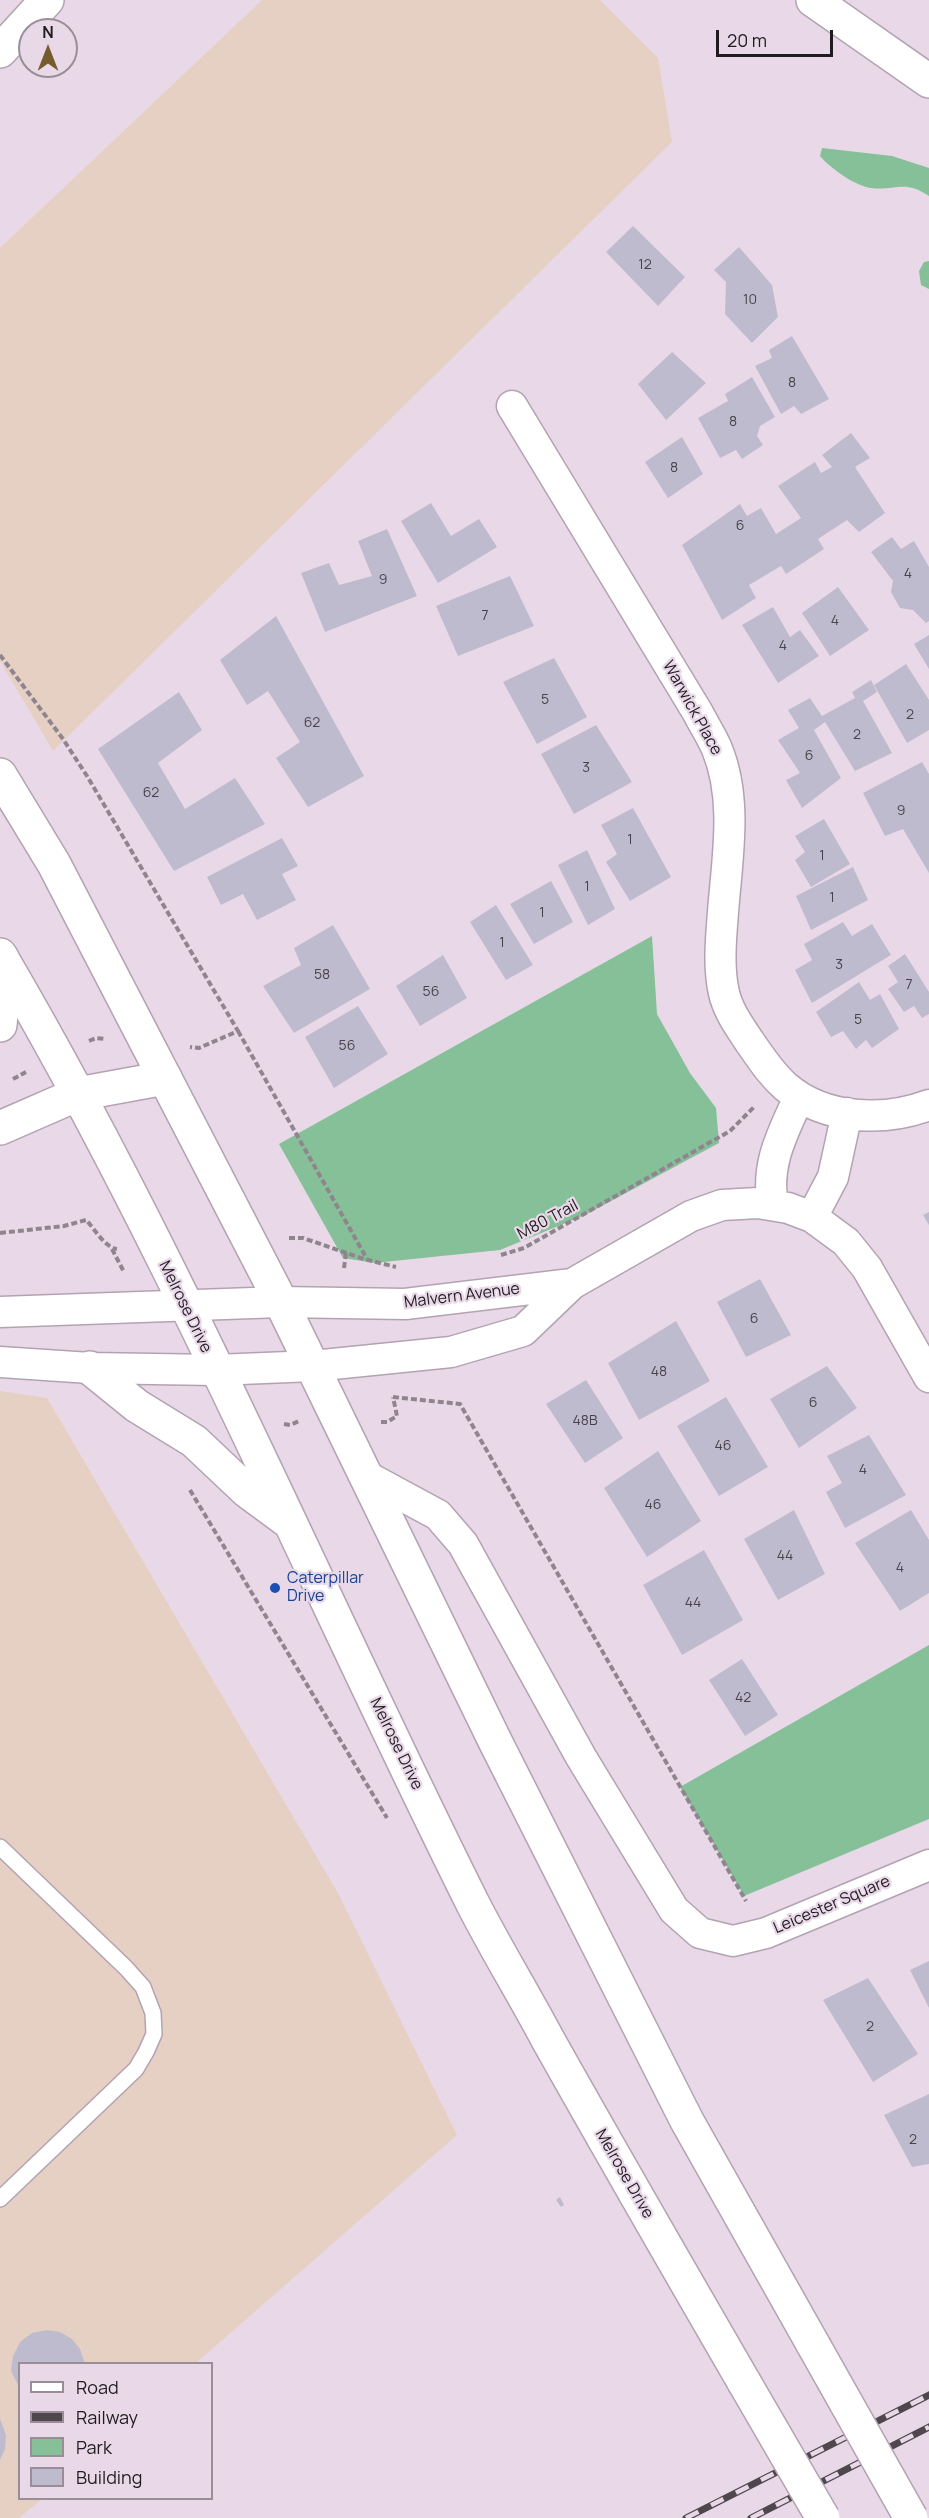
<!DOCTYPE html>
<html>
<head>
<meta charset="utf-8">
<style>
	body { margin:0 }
	#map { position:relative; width:929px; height:2518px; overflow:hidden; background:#e9d9e8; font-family:Manrope,sans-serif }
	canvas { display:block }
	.legend { position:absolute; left:18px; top:2362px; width:195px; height:138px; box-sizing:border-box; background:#e9d9e8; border:2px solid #998d98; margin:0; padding:8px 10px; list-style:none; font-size:18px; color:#201b20 }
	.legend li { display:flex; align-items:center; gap:12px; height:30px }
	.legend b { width:30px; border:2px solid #998d98 }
	.north { position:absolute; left:18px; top:18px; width:60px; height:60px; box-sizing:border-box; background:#e9d9e8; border:2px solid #998d98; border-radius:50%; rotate:0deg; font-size:16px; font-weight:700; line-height:24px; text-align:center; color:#201b20 }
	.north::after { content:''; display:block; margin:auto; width:21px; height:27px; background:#745c2c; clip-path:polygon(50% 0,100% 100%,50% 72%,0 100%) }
	.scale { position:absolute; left:716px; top:30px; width:117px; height:27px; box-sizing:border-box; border:3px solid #201b20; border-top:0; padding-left:8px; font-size:18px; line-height:21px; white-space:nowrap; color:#201b20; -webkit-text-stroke:4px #e9d9e8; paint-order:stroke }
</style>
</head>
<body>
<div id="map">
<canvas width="929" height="2518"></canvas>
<ul class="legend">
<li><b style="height:8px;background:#fff"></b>Road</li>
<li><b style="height:8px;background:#4f474e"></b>Railway</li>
<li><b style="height:16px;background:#85c099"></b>Park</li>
<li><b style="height:16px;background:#bfbbce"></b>Building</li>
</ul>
<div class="north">N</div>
<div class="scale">20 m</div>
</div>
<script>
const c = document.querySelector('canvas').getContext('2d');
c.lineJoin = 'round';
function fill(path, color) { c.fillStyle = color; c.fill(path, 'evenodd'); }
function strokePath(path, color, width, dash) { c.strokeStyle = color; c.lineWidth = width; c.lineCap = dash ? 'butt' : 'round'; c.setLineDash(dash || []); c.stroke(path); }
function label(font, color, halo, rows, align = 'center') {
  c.font = font + ' Manrope,sans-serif'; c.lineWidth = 4.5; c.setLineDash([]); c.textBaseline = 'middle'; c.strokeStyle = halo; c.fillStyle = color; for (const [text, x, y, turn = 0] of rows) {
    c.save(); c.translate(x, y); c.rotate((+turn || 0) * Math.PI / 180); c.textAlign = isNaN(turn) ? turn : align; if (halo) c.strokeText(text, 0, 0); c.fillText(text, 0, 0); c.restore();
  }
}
fill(new Path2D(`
	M262,0H600L658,58L672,142L53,751L0,661V248Z
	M0,1391L47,1398L338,1893L457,2135L196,2363L20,2364V2498L42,2499L19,2518H0Z`), '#e6d0c3');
fill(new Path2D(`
	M822,148L892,156L929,168V196C904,179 896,191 871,188C855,186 830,168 820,156Z
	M929,261V289L921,285L919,271L924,262Z
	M652,936L657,1014L690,1073L716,1108L719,1143L585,1215L500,1250L374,1263L343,1258L279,1144Z
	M929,1645V1819L744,1896L680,1787Z`), '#85c099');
fill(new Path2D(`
	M633,226L685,277L658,306L606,252Z
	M739,247L772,285L778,317L752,343L725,314L726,282L714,270Z
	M792,336L829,399L801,414L794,406L781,414L755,366L772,358L769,350Z
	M672,352L706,383L666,420L638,384Z
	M752,377L775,417L760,426L757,436L763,445L742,459L736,450L720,458L698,418L728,401L725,394Z
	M851,433L870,458L855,467L885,513L859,532L847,520L818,539L824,549L786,574L781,566L749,585L756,598L722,620L682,545L740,504L747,516L761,508L776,534L801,518L778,486L815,462L821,473L832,467L822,455Z
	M682,437L703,474L668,498L645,462Z
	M431,503L451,536L479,519L497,547L438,583L401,521Z
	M387,529L417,596L325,632L301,573L329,563L339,585L372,576L358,541Z
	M892,537L901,549L914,541L929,567V621L926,623L913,610L900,608L891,592L893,581L871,552Z
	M510,576L534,626L458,656L436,606Z
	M838,587L869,630L830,656L802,613Z
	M773,607L790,637L800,630L819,656L778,683L742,625Z
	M276,616L364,776L308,807L276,758L300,742L268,691L247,705L220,660Z
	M929,635V669L914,644Z
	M554,658L587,717L537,744L503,682Z
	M906,664L929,700V730L907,743L874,685Z
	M871,680L877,692L863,701L892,753L855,771L825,722L814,730L841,778L802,808L786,780L800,773L778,740L799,728L788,710L810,698L822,716L855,698L852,692Z
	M179,692L202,730L158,763L185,809L235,778L265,824L174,871L98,749Z
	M596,725L632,782L574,814L541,754Z
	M922,762L929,774V873L903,829L885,836L863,793Z
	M633,808L671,877L630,901L606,862L617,854L601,825Z
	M824,819L850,864L811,887L795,860L805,852L795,836Z
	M282,838L298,866L282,874L296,900L257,920L243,894L221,905L207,877Z
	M587,850L615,909L588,925L558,865Z
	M853,867L868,900L811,930L796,896Z
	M551,881L573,922L534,944L510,904Z
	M496,905L533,965L506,980L470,922Z
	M843,922L852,936L872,924L891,955L812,1003L795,970L812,960L804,944Z
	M333,925L370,989L294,1033L263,986L301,965L294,948Z
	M905,954L929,992V1014L922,1018L914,1006L904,1012L888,989L898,982L888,966Z
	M443,955L467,998L420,1026L396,986Z
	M859,982L870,1000L880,994L899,1029L872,1048L866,1040L856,1049L843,1031L831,1037L816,1012Z
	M358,1006L388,1054L334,1088L305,1037Z
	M929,1212V1225L923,1215Z
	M760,1279L791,1335L746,1357L717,1302Z
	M676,1321L710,1381L639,1420L608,1363Z
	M827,1366L857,1408L799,1448L770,1399Z
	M586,1380L623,1438L585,1463L546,1404Z
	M726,1397L768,1467L719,1496L677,1426Z
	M869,1435L906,1495L845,1528L826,1492L842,1483L827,1456Z
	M658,1451L701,1521L647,1557L604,1488Z
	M794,1510L825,1574L778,1600L744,1539Z
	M911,1510L929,1540V1593L900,1611L855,1543Z
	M704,1550L743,1620L682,1655L643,1585Z
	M742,1659L778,1715L745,1736L709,1680Z
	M929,1961V2008L910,1970Z
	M868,1978L918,2054L873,2082L823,2000Z
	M929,2094V2164L912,2167L884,2115Z
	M560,2197L564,2205L561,2207L556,2200Z
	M47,2330L60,2332L72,2339L80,2349L85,2364H20V2389L11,2371L13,2356L20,2342L32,2333Z
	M0,2419L6,2435L5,2449L0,2460Z`), '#bfbbce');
const service = new Path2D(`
	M0,1847L126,1968L143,1987L153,2013L154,2034L146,2052L136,2069L0,2199`);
const minor = new Path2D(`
	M512,406L698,713C704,725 712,737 717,749C738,800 727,859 723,912C721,938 718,967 724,993C728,1011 740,1027 749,1041C761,1058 771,1074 786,1087C825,1120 884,1122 929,1105
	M773,1205C765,1164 783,1133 799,1097
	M812,1217L833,1177L847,1113
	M0,1312L281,1302L405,1304L572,1284
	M0,1362L90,1368L216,1370L313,1366L451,1352L523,1331L572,1284L691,1216L722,1205L758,1203L788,1208L812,1217L846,1242L867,1268L929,1377
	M364,1475L438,1515L463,1544L581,1757L674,1910L700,1933L733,1941L766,1933L929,1865`);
const primary = new Path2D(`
	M0,775L54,864L281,1302L495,1741L687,2121L814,2346
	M0,955C179,1260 315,1588 473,1904C496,1949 523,1993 547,2038C612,2154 678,2268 744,2382
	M90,1368L137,1406L194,1441L247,1491L289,1522`);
const motorway = new Path2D(`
	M813,0L929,81
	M0,51L47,0
	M0,1025L3,994L2,958
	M0,1128L78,1094L165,1078`);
strokePath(service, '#b3a3b2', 18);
strokePath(minor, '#b3a3b2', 33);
strokePath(primary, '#b3a3b2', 36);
strokePath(motorway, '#b3a3b2', 36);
strokePath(new Path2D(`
	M0,655L63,739L87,776L238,1031L199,1048L190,1047
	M238,1031L367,1259
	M89,1041L96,1038L105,1039
	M13,1079L26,1072
	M0,1233L64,1226L86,1220C95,1229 104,1247 117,1249
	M289,1238H303L364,1259L396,1267
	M112,1249L124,1272
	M501,1255L524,1248L730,1131L754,1107
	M344,1268L346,1253
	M393,1397L460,1404L746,1901
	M381,1422H387L397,1416L393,1397
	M284,1424L290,1425L299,1421
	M190,1490L387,1818`), '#90848f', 4, [6, 3]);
strokePath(service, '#fff', 15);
strokePath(minor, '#fff', 30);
strokePath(primary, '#fff', 33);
strokePath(motorway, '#fff', 33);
const rail = new Path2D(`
	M686,2518L929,2395
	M751,2518L929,2427`);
strokePath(rail, '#4f474e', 7);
strokePath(rail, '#e9d9e8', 4.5, [14]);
const primaryBridge = new Path2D(`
	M814,2346L911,2518
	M744,2382L823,2518`);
strokePath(primaryBridge, '#b3a3b2', 36, []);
strokePath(primaryBridge, '#fff', 33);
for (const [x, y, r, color] of [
	[275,1588,6,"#1a4fb4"]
]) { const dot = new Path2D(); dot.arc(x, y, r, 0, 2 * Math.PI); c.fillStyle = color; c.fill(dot); strokePath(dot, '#e9d9e8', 2); }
label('14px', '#48434c', null, [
	["12",645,265],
	["10",750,300],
	["8",792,383],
	["8",733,422],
	["8",674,468],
	["6",740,526],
	["4",908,574],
	["9",383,580],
	["7",485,616],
	["4",835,621],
	["4",783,646],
	["5",545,700],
	["2",910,715],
	["62",312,723],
	["2",857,735],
	["6",809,756],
	["3",586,768],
	["62",151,793],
	["9",901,811],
	["1",630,840],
	["1",822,856],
	["1",587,887],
	["1",832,898],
	["1",542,913],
	["1",502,943],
	["3",839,965],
	["58",322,975],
	["7",909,985],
	["56",431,992],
	["5",858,1020],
	["56",347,1046],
	["6",754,1319],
	["48",659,1372],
	["6",813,1403],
	["48B",585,1421],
	["46",723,1446],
	["4",863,1470],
	["46",653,1505],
	["44",785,1556],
	["4",900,1568],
	["44",693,1603],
	["42",743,1698],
	["2",870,2027],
	["2",913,2140]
]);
label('16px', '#201b20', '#e9d9e8', [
	["Warwick Place",692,708,61],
	["M80 Trail",548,1220,-28],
	["Malvern Avenue",462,1296,-7],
	["Melrose Drive",185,1307,64],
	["Melrose Drive",396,1744,64],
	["Leicester Square",832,1905,-23],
	["Melrose Drive",624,2174,60]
]);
label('16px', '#164399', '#e9d9e8', [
	["Caterpillar",287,1579],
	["Drive",287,1597]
], 'left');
</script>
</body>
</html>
